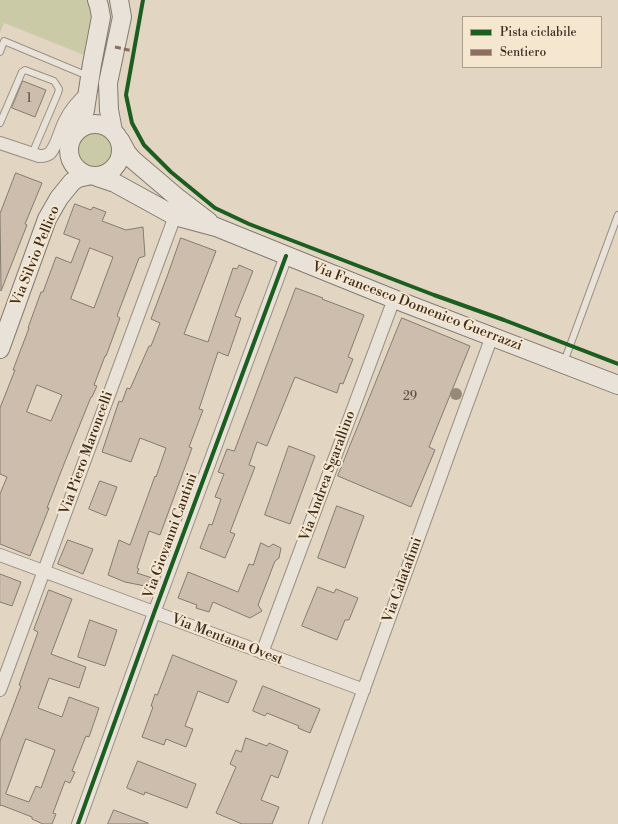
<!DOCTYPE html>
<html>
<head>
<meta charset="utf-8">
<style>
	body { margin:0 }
	#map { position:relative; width:618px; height:824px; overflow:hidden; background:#e2d6c3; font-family:"Libre Bodoni",serif }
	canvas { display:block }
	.legend { position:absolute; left:462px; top:16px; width:140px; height:52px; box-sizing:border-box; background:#f5e6d0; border:1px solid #ac9d8a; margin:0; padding:5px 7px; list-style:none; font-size:12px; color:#3e2f22 }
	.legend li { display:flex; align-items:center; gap:8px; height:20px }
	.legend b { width:20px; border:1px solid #ac9d8a }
</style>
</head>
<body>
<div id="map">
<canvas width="618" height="824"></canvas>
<ul class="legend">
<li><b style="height:5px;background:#1b5e20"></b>Pista ciclabile</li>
<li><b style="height:5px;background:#8d6e63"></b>Sentiero</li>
</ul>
</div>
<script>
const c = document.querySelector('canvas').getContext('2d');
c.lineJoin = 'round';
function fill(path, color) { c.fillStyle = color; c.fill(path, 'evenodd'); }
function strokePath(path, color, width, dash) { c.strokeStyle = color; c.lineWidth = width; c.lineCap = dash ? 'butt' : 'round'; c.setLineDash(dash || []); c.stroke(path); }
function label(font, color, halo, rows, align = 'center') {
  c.font = font + ' "Libre Bodoni",serif'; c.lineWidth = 4; c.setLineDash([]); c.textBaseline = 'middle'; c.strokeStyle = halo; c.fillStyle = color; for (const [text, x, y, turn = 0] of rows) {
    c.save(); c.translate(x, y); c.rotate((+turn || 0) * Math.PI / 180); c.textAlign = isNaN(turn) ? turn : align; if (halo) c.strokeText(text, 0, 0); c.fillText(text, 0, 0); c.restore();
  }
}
fill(new Path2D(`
	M0,0H88L94,9L85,68L81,66L84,55L4,23L0,33Z
	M77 149a18 18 0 1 1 36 0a18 18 0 1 1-36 0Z`), '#cacaa7');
const building = new Path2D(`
	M23,81L46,90L35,117L12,108Z
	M16,173L42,183L25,224L27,225L1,291L0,214Z
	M75,204L91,210L93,207L106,212L102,221L126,230L143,227L145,256L139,258L117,316L120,318L106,356H105L94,385L97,386L92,397H91L64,464L47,508H49L30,556L0,544V494L7,477L0,474V408L15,370H13L29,328H28L41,292H43L56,257L71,263L80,240L64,234ZM90,248L113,257L94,308L71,299ZM37,385L62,395L51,421L27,412Z
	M181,238L216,251L184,334L208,342L233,268L237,269L239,265L253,271L235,316L241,318L228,356L218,352L199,409L203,410L189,447L192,448L160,535L149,531L137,568L139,569L137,573L158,580L155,588L125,582L108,575L119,540L130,545L155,476L156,477L166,448L140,438L131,462L102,452L119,401L122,402L127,388L130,389L149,346H151L160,323L151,319L168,274Z
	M296,288L323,298L322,299L364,315L348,357L353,359L343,384L340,383L337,393L295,377L267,446L257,442L249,465L255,467L230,532L235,534L225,558L200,548L209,524L212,525L221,499L215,497L224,474L218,472L227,449L234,451Z
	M402,318L470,346L429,447L435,450L411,507L338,476Z
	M289,446L315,456L290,524L265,515Z
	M100,481L117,487L106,516L89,509Z
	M337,506L364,516L345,568L318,558Z
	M68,540L93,549L83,574L58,564Z
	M261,543L269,547L273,544L281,548L279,558L275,561L258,605L262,611L250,618L213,602L209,612L196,608L197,605L178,598L188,572L238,592L249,564L253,565Z
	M0,574L21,582L12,606L0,602Z
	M318,587L334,593L336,589L358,598L349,620H345L337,640L302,626Z
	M49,590L72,599L51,654L86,667L79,688L49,678L38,708L62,717L69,697L99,708L89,737L86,736L72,771L75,772L70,783L65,781L53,813L56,814L52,824H43L32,819V817L1,805L0,806V741L21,686L19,685L38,632L34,630ZM26,739L55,750L41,788L36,786L29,802L6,794Z
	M90,620L117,630L105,666L78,657Z
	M173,655L237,681L228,703L198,691L185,726L193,729L186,747L166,739L164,745L142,737L153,707L151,706L155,694L157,695Z
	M263,686L320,709L310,733L298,728L299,726L267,713L265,716L253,711Z
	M246,738L267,746L269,743L288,751L278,778L271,775L261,800L279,807L272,824H242L216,813L236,767L230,764L236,750L241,752Z
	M138,761L196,784L187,808L145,792L144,795L127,788Z
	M114,810L148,823V824H108Z`);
fill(building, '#cdbdad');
strokePath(building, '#837b6f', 1);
const lane = new Path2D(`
	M0,52L4,41L88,76
	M0,123L22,72L25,70L54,81L59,89L58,93L32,154
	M564,362L618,215`);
const street = new Path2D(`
	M0,143L39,156C43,156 47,156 50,153C57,146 60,130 65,121C70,110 78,101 88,92
	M0,555L364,690
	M262,653L394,299
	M0,690L175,216
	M78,824L154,613L286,256
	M315,824L452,445L492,336`);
const secondary = new Path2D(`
	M69 150a26 26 0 1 1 52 0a26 26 0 1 1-52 0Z
	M113,131L109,110L108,83L122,17L119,0
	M75,133L82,120L85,110L92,64L101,17L99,6L97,0
	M120,140L127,153L132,159L179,199L209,222
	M97,177L115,183L175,216L216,227L394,299L618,385
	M0,349L47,219L59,198L72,182L78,178L87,176`);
strokePath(lane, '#9a9185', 8);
strokePath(street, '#9a9185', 14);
strokePath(secondary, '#837b6f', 20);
strokePath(lane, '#e8e2d8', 6);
strokePath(street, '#e8e2d8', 12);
strokePath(secondary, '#e8e2d8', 18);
strokePath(new Path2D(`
	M115,47L133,51`), '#8d6e63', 3, [6, 3]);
strokePath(new Path2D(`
	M143,0L126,95L132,123L144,145L171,172L215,208L249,224L434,295L504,320L618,364
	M78,824L154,613L286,256`), '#1b5e20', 4);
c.fillStyle = '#958a77';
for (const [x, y] of [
	[456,394]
]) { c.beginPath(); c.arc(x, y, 6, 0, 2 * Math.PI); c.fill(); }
label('12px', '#625245', null, [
	["1",29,99],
	["29",410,397]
]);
label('14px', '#3e2f22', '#f5e6d0', [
	["Via Silvio Pellico",36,256,-68],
	["Via Francesco Domenico Guerrazzi",417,307,21],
	["Via Piero Maroncelli",87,453,-70],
	["Via Andrea Sgarallino",328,476,-70],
	["Via Giovanni Cantini",171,536,-70],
	["Via Calatafimi",403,580,-70],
	["Via Mentana Ovest",227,640,21]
]);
</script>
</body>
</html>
